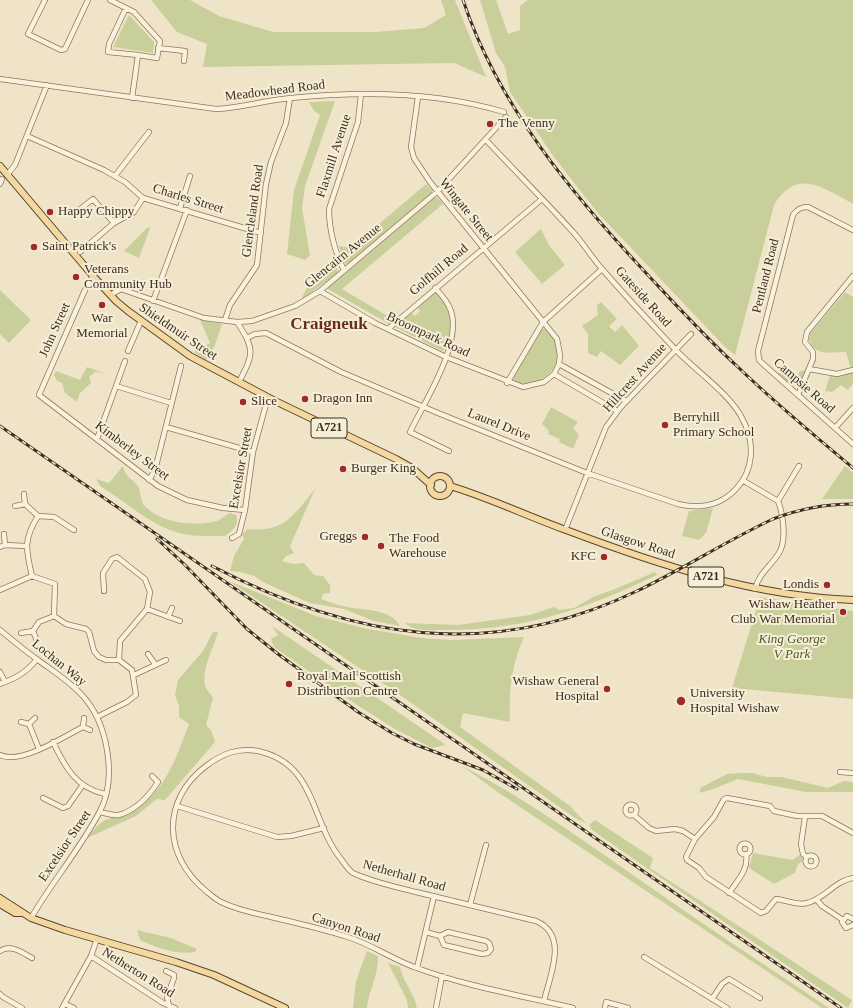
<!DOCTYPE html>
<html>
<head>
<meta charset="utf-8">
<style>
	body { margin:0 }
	canvas { display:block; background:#f0e4c8 }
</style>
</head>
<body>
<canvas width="853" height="1008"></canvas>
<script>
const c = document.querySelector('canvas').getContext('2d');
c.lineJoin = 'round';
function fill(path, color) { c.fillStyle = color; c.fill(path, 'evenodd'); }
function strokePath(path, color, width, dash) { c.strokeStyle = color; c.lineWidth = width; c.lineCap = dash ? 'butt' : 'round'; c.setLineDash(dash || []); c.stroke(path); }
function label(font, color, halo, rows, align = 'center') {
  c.font = font + ' "Times New Roman",serif'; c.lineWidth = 4; c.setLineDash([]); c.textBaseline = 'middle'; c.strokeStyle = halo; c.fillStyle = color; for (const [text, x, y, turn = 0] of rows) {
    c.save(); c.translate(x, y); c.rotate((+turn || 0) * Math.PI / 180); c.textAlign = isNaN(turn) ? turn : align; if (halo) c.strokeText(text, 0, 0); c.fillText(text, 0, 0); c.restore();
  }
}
fill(new Path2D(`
	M151,0H190L219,16L273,32H375L424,28L446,15L441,0H455L486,77L454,63L203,67L207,44L177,32Z
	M480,0H496L508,34L520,30V6L528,0H853V204C823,188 797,167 774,205L735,355L725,347L597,212L554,157L510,92L505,67L496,53Z
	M129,15L154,42L153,53L113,47Z
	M335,101L305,186L302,208L310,255L305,260L287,254L294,190L320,115L314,111L309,102Z
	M426,184L432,190L433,194L349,264L344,263L339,246L351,248Z
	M434,197L438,198L443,204L342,289L391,318L400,314L389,324L328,289L329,286Z
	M148,227L150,228L139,258L124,251Z
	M541,229L549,245L565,265L542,284L515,252Z
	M336,261L338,273L301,300L308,285Z
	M0,290L31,320L9,343L0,334Z
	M845,292L853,297V368L851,369L846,352C832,352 815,357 809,340L810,334Z
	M435,293C440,294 442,297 444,301C453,318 451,332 445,349L442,351L395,327L411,312L415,316L420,311L417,307Z
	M601,302L617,319L609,326L615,332L622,325L639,346L620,365L601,351L597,357L588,353V334L582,326L598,315L597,305Z
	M200,320L222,324L215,345L206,360L194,352L210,343Z
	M541,329H545C549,334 554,338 556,344C566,370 536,389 514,382L513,377Z
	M87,367L104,373L95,372L89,377L91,383L80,393L77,402L65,393L62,383L57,381L54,375L56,371L80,380Z
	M806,370L800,384C791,389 784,379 777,373L785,372L789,375H798L800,371Z
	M853,373V384L848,390L841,385L832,392L825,391L830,375Z
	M551,407L578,422L573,428L579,435L573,449L559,442L560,439L548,434L549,431L542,424Z
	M123,466C127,481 131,476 137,485C141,490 140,500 144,505C159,523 196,527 217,521C222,519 225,515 230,513L236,515C240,525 232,531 225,536C209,536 191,537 176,532C147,523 125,501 100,486L96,479L109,483Z
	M845,466L853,473V499H822Z
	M315,489L290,546L294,553L286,556L282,561L294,564L304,563L314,575L323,576L330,585V593L323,594L321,599C331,603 341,606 352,608C367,610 392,610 400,626L374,621L344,609L310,603L265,583L254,576L240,572L230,571L234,556L244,539L242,534L248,529C285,533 294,514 315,489Z
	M713,508L706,533L699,540L682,536L689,511Z
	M655,572L657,575C585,609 524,631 443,630C433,630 413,632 405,623L458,625L530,615L554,607L560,610L574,608L595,596L610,591Z
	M229,581L316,616L368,629L422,638L451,640L524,637C511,667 509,690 510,722L463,713L460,727L570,806L587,824L575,818L397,693Z
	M760,597L853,611V699L732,688Z
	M272,626L446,745L432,748L395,729L354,703L274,647L271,639L278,635Z
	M213,632H218C214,648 200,670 206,688C208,691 211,695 213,698L206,725L211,730L215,742L165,800L157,799L136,816L87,838C91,834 96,826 102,822C110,817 122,816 131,812C165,793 176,758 189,724L179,717V706L175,695L178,680L203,651Z
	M462,766C527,799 584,841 643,882C704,925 767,966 829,1008H822L499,793Z
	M740,773H752L767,777H782L828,788L844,781L853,782V792H806L738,779L713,789L700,793V788L727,774Z
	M595,820L653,858L650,868L852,1000L848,1008L592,830L589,825Z
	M753,853L792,860L800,855L803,860L797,866L795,873L774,884L749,868Z
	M137,930L171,938L197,949L195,952C175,955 158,948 140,940Z
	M367,951L378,956C378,978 369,989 367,1008H353L356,981Z
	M388,963L400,967C403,982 414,993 417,1008H408L407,1000Z`), '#c9cf9b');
const minor = new Path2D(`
	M45,0L28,34L61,50L65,49L88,0
	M110,0L134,12L160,41L157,58L138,55L132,98
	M126,8L109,44L108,52L138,55
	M158,48L185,51L184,61
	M0,79L216,109C242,108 266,100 291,98C360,91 438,92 504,112
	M27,136L104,170L125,182L143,198L261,233
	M7,175L15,165L47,85
	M115,176L149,132
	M0,184L2,179
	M180,208L190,176
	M75,213L93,199L114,223
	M853,230L808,207C801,207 797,209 793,215L758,351L759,360L762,363L853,444
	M80,252L114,223L134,212L143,198
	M344,270C335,253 329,229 329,209L358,122L361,94
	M93,276L85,290L39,395L158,486L187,500L223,508L245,510
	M435,288C442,295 448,302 451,311C462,344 425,401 410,432L449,451
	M320,291L375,323L446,357L523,387L544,382L554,374L559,364L560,355L557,339L430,182L414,158L411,147L418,97
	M110,295L121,289L204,318L237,322L252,321L295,306L320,291L438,191L506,117
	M153,301L187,210
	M225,320L230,305L257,265L266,184L271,162L286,123L290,98
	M237,322C255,350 254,353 239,382
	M388,329L542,199
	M247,338L255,334L266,333L341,372L438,413L587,473L678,504C699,509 720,506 736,489C754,470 755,443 743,420C731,394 694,370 674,348C650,322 626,297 603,270C592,258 584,244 573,232C545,201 515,171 486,140
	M128,351L141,321
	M559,364L626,401
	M809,369L837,374L853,370
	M554,374L617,411
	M507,383L543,322L602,269
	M116,386L171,403
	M798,395L813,359V352L805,342L807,332L853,276
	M166,427L253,452
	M835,428L853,408
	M97,439L125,361
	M149,480L155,470L181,366
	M744,481L778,501C783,514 787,540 779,553C771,566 759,573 755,589
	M24,494L25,504
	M778,501L799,466
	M15,506L25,504L38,516C23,540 26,550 32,576
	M38,516L54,517L74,530
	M565,530L606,427L621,407L691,334
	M4,534L5,545
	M232,538L239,534L245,510L253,452L268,397
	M0,547L5,545L26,546
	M0,590L32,576L55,584L54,616L66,624L86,629L89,632L94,651L99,657L106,660H119L132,670L136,695L127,702L97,717
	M104,591L103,573L112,559L117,557L145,579L150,592L147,609L120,641L119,660
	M147,609L180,621
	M168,617L172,608
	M0,630C12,640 25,651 38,660C53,671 68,680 81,694C108,722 118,779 99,813C80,849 52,882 31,918
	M21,633L33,631
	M37,641L33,631L39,622L54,616
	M148,654L155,664
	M0,672L5,682
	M134,675L166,660
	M0,684C16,678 26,673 37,659
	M21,722L29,724L39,749
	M29,724L35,718
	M83,727L90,730
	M53,742C65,767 76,788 105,794
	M0,755C21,765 63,737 83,727L84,718
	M840,772L853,773
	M43,798L63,808L68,806L82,786
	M625.5 810a5.5 5.5 0 1 1 11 0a5.5 5.5 0 1 1-11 0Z
	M177,806L277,837L291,836L324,828
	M100,812C105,813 114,816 119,815C136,810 149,796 158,782L152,776
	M634,815L649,828L656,831L675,829L683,831L695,839
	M805,817L801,844L803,854L807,857
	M853,833L822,816H797L774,811L770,806L727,798L724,799L714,817L695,839L686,857L687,860L699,868L706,877L761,913L766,911L776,899C787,900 796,906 807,903C825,899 834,881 853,878
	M739.5 849a5.5 5.5 0 1 1 11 0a5.5 5.5 0 1 1-11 0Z
	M805.5 861a5.5 5.5 0 1 1 11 0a5.5 5.5 0 1 1-11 0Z
	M729,893C738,880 749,869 746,854
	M817,900L822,906L843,920
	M470,905L486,845
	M853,919L847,916L842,922L846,928L853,925
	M426,932L440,936L448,932L486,941L489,943L491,949L488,953L482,954L444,945L440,936
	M0,951C11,944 21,952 32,958
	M91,956L163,1003L175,1008
	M644,957L727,1008
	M417,968L434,896
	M166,971L174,975V978L167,997L169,1006
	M0,994L3,997L22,1008
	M712,999L722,984L729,979L760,998
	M544,1001C550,975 569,935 536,921C496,911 456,902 416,892C396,887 372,882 353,873C348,870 344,863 341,859C310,821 317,764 258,751C238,747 222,754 206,766C161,800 163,856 206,891C211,895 215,899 221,902C237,910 254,913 271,917C297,923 323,929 348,937C373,945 393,960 417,968C465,986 523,996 573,1008
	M65,1004L74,1008
	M62,1008L91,956L97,939
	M436,1008L442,976
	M605,1008L606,1002L628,1008`);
const major = new Path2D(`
	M0,166L93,276L116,301L128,311L190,356L273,400L396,459L412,468L431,485
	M430 486a10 10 0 1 1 20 0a10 10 0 1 1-20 0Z
	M450,486C490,498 527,516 566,530C659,565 753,596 853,600
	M0,898L31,918L65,930L176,962L214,975L285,1008
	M0,904L15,913H22`);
strokePath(minor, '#8d765c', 6);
strokePath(major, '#5b4430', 8);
strokePath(minor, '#faf1dc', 4.5);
strokePath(major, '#f3d9a0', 6);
const rail = new Path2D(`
	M463,0C498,105 571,193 646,273C676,305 706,338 739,368C775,403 814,435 853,468
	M0,426L841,1008
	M157,539L184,564L247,629L278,654L358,712L392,733L414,744L483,770L517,789
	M212,566C352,639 490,662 637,591C683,569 726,541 773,519C799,509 825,504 853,504`);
strokePath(rail, '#3d2e20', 3);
strokePath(rail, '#f7eed8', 1.5, [4.5]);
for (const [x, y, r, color] of [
	[490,124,4,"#9e2a2b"],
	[50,212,4,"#9e2a2b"],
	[34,247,4,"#9e2a2b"],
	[76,277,4,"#9e2a2b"],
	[102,305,4,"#9e2a2b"],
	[305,399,4,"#9e2a2b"],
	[243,402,4,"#9e2a2b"],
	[665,425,4,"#9e2a2b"],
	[343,469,4,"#9e2a2b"],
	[365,537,4,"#9e2a2b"],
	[381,546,4,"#9e2a2b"],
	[604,557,4,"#9e2a2b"],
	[827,585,4,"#9e2a2b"],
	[843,612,4,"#9e2a2b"],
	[289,684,4,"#9e2a2b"],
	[607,689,4,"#9e2a2b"],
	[681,701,5,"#9e2a2b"]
]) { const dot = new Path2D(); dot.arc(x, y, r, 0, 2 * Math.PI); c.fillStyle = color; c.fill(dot); strokePath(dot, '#f7eed8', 1.5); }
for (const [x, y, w] of [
	[329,428,36],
	[706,577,36]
]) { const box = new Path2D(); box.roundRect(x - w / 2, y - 10, w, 20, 3); c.fillStyle = '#f7eed8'; c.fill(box); strokePath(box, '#3d2e20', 1); }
label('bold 12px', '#3d2e20', null, [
	["A721",329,428],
	["A721",706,577]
]);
label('13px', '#3d2e20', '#f7eed8', [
	["Meadowhead Road",275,91,-7],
	["Flaxmill Avenue",334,156,-72],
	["Charles Street",188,199,17],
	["Wingate Street",466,210,51],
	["Glencleland Road",253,211,-82],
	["Glencairn Avenue",343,256,-39],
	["Golfhill Road",439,270,-40],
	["Pentland Road",766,276,-76],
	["Gateside Road",643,297,48],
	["John Street",55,330,-66],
	["Shieldmuir Street",178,332,34],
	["Broompark Road",428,335,25],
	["Hillcrest Avenue",635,378,-48],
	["Campsie Road",804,386,41],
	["Laurel Drive",499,425,22],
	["Kimberley Street",132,451,37],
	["Excelsior Street",241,468,-80],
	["Glasgow Road",638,543,18],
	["Lochan Way",59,663,39],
	["Excelsior Street",65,846,-56],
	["Netherhall Road",404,876,16],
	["Canyon Road",346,928,18],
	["Netherton Road",138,973,32]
]);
label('13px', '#3d2e20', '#f7eed8', [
	["The Venny",498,124],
	["Happy Chippy",58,212],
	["Saint Patrick's",42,247],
	["Veterans",84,270],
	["Community Hub",84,285],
	["War",102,319,"center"],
	["Memorial",102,334,"center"],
	["Dragon Inn",313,399],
	["Slice",251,402],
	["Berryhill",673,418],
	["Primary School",673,433],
	["Burger King",351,469],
	["Greggs",357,537,"right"],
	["The Food",389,539],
	["Warehouse",389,554],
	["KFC",596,557,"right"],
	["Londis",819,585,"right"],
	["Wishaw Heather",835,605,"right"],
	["Club War Memorial",835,620,"right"],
	["Royal Mail Scottish",297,677],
	["Distribution Centre",297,692],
	["Wishaw General",599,682,"right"],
	["Hospital",599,697,"right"],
	["University",690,694],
	["Hospital Wishaw",690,709]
], 'left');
label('italic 13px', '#4d5a26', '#f7eed8', [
	["King George",792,640],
	["V Park",792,655]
]);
label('bold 17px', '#6b2e1e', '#f7eed8', [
	["Craigneuk",329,325]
]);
</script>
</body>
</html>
